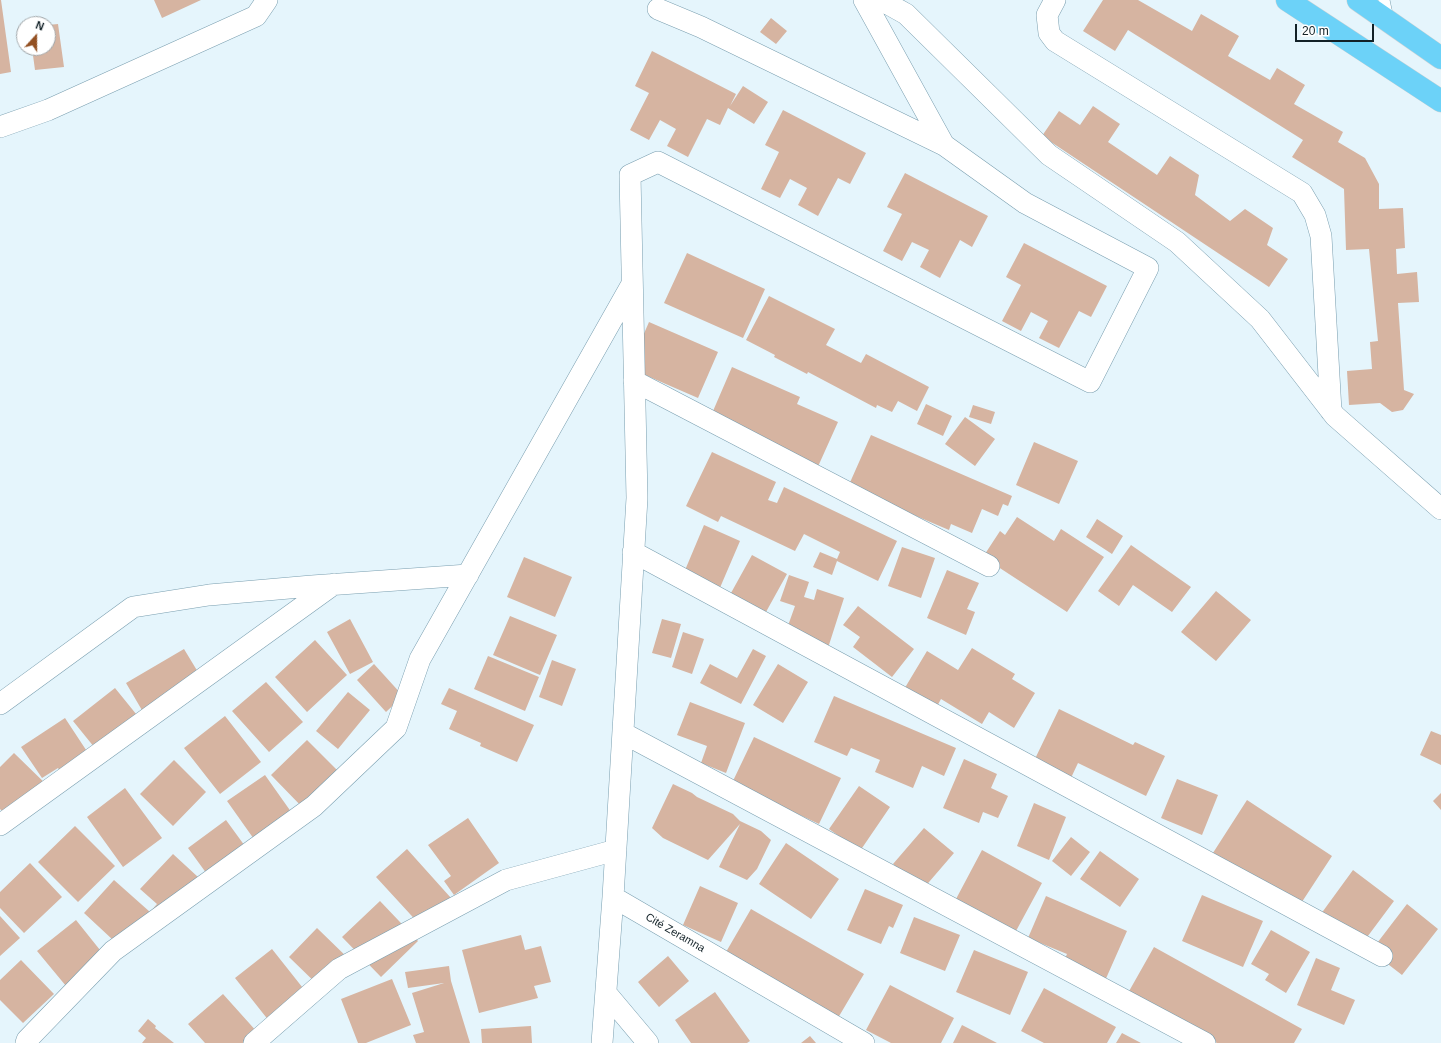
<!DOCTYPE html>
<html>
<head>
<meta charset="utf-8">
<style>
	body { margin:0 }
	#map { position:relative; width:1441px; height:1043px; overflow:hidden; background:#e5f5fc; font-family:Helvetica,sans-serif }
	canvas { display:block }
	.north { position:absolute; left:16px; top:16px; width:40px; height:40px; box-sizing:border-box; background:#fff; border:1px solid #a0a6a9; border-radius:50%; rotate:21deg; font-size:11px; font-weight:700; line-height:16px; text-align:center; color:#122127 }
	.north::after { content:''; display:block; margin:auto; width:14px; height:18px; background:#935022; clip-path:polygon(50% 0,100% 100%,50% 72%,0 100%) }
	.scale { position:absolute; left:1295px; top:24px; width:79px; height:18px; box-sizing:border-box; border:2px solid #122127; border-top:0; padding-left:5px; font-size:12px; line-height:14px; white-space:nowrap; color:#122127; -webkit-text-stroke:3px #fff; paint-order:stroke }
</style>
</head>
<body>
<div id="map">
<canvas width="1441" height="1043"></canvas>
<div class="north">N</div>
<div class="scale">20 m</div>
</div>
<script>
const c = document.querySelector('canvas').getContext('2d');
c.lineJoin = 'round';
function fill(path, color) { c.fillStyle = color; c.fill(path, 'evenodd'); }
function strokePath(path, color, width, dash) { c.strokeStyle = color; c.lineWidth = width; c.lineCap = dash ? 'butt' : 'round'; c.setLineDash(dash || []); c.stroke(path); }
function label(font, color, halo, rows, align = 'center') {
  c.font = font + ' Helvetica,sans-serif'; c.lineWidth = 3; c.setLineDash([]); c.textBaseline = 'middle'; c.strokeStyle = halo; c.fillStyle = color; for (const [text, x, y, turn = 0] of rows) {
    c.save(); c.translate(x, y); c.rotate((+turn || 0) * Math.PI / 180); c.textAlign = isNaN(turn) ? turn : align; if (halo) c.strokeText(text, 0, 0); c.fillText(text, 0, 0); c.restore();
  }
}
fill(new Path2D(`
	M0,0H1L11,72L0,74Z
	M154,0H201L162,18Z
	M1103,0H1138L1192,31L1201,14L1239,36L1228,56L1270,80L1277,68L1305,85L1294,104L1343,132L1338,142L1365,158L1379,184V209L1403,208L1405,248L1396,249L1397,274L1417,272L1419,302L1398,303L1404,390L1414,394L1403,410L1392,412L1380,403L1349,405L1347,371L1372,369L1370,342L1378,341L1369,249L1346,250L1344,189L1292,157L1303,140L1128,30L1115,51L1083,31Z
	M771,18L787,31L776,44L760,32Z
	M58,24L64,67L35,70L32,48H48V25Z
	M652,51L736,94L730,106L743,86L768,102L754,124L728,108L720,125L707,119L688,157L667,146L676,129L660,120L649,140L630,130L649,93L635,86Z
	M1093,106L1120,124L1108,142L1157,175L1170,156L1199,175L1195,195L1230,221L1245,209L1273,228L1267,245L1288,259L1269,287L1042,136L1059,111L1080,125Z
	M783,110L866,153L850,184L838,178L818,216L798,205L807,188L790,179L780,198L761,189L779,152L765,145Z
	M905,173L988,216L972,247L960,240L940,278L920,267L929,250L912,242L902,261L883,251L902,214L887,207Z
	M1024,243L1107,286L1091,317L1079,311L1059,348L1039,338L1048,321L1031,312L1021,331L1002,321L1021,285L1006,277Z
	M687,253L765,289L743,338L664,303Z
	M769,296L835,329L826,345L861,363L866,354L929,387L917,411L898,401L892,412L877,405L876,408L808,372L807,374L774,357L775,355L746,340Z
	M649,322L718,352L698,398L629,368Z
	M732,367L800,397L797,404L838,422L816,471L710,418Z
	M926,404L952,416L943,436L917,424Z
	M973,405L995,412L991,424L969,417Z
	M965,417L995,439L975,466L945,444Z
	M871,435L1012,496L1008,506L1003,504L998,516L982,509L972,533L951,524L949,530L848,487Z
	M1034,442L1078,461L1059,504L1016,485Z
	M712,452L776,482L768,500L777,503L784,487L897,541L878,581L837,561L832,575L813,567L820,552L837,559L840,552L804,534L795,551L721,516L718,522L686,506Z
	M1017,517L1054,541L1061,529L1104,557L1067,612L983,557L1000,531L1005,535Z
	M1097,519L1123,536L1112,554L1086,537Z
	M704,525L740,541L719,590L683,575Z
	M1131,545L1191,587L1172,612L1133,585L1119,606L1098,591Z
	M902,547L935,558L921,598L888,586Z
	M752,555L787,574L761,621L726,602Z
	M524,557L572,577L555,617L507,597Z
	M947,570L979,583L967,609L975,612L966,635L927,618Z
	M789,575L809,582L804,597L814,600L817,589L844,598L828,648L785,634L795,606L780,601Z
	M1216,591L1251,620L1216,661L1181,632Z
	M858,606L914,649L892,677L853,647L860,637L843,625Z
	M510,616L557,635L540,675L493,655Z
	M350,619L373,662L350,674L327,632Z
	M662,619L681,624L671,658L652,653Z
	M683,632L704,639L692,674L672,667Z
	M315,640L347,675L307,712L275,677Z
	M972,648L1015,674L1012,679L1035,693L1014,728L989,712L982,724L941,699L935,710L903,691L927,651L958,670Z
	M184,649L204,682L146,717L126,683Z
	M753,649L766,656L741,704L700,683L710,664L737,678Z
	M488,656L539,677L525,711L474,689Z
	M552,660L576,669L562,706L539,697Z
	M374,664L403,696L386,712L357,680Z
	M778,664L808,682L783,723L753,705Z
	M266,682L303,722L269,752L232,711Z
	M115,688L145,725L103,758L73,721Z
	M449,688L534,725L517,762L480,746L481,743L449,729L457,711L441,704Z
	M348,692L370,710L338,749L316,731Z
	M834,696L956,748L944,776L922,766L913,788L875,772L880,760L851,748L847,756L814,742Z
	M690,702L745,723L726,773L701,763L707,746L677,735Z
	M1059,709L1133,745L1135,742L1165,756L1146,796L1078,763L1070,780L1033,763Z
	M225,716L261,762L220,794L184,748Z
	M65,718L92,759L64,777L58,768L42,778L21,747Z
	M1431,731L1441,735V765L1420,755Z
	M754,737L841,778L819,824L732,783Z
	M307,740L341,774L305,810L271,775Z
	M14,753L51,789L17,825L0,809V767Z
	M964,759L997,774L991,788L1008,796L998,818L983,812L979,823L943,808Z
	M174,760L206,792L173,826L140,794Z
	M265,775L294,816L256,842L227,801Z
	M1177,779L1218,795L1202,835L1161,818Z
	M673,784L692,793L697,797L733,814L740,821L761,831L771,840L757,869L747,880L719,867L740,824L708,860L663,838L652,828Z
	M859,786L890,807L860,851L829,829Z
	M125,788L162,838L123,867L87,817Z
	M1441,793V810L1433,801Z
	M1247,800L1332,856L1296,911L1211,856Z
	M1034,803L1066,817L1049,860L1017,846Z
	M468,818L499,863L454,895L444,881L451,876L428,845Z
	M226,820L250,853L212,881L188,848Z
	M75,826L115,866L78,902L38,862Z
	M924,828L954,853L923,889L893,864Z
	M1071,837L1090,852L1071,876L1052,861Z
	M786,843L839,879L811,919L759,884Z
	M407,849L451,898L421,926L376,877Z
	M982,850L1042,883L1016,931L956,899Z
	M1100,851L1139,879L1120,907L1080,879Z
	M173,854L198,877L127,953L84,913L114,880L150,912L157,904L140,889Z
	M30,863L62,897L24,933L0,908V892Z
	M1353,870L1394,901L1359,948L1318,918Z
	M700,886L738,903L721,942L683,925Z
	M865,889L903,905L893,928L889,926L881,944L847,930Z
	M1202,895L1263,921L1243,967L1182,941Z
	M1046,896L1127,931L1104,983L1062,965L1067,954L1028,938Z
	M380,901L418,941L381,977L342,937Z
	M1407,904L1438,929L1402,975L1371,951Z
	M751,909L864,974L835,1023L726,952Z
	M0,916L20,938L0,956Z
	M914,917L960,935L945,971L900,953Z
	M76,920L104,955L66,986L37,951Z
	M317,928L352,962L324,991L289,957Z
	M1271,930L1310,952L1286,993L1265,980L1269,974L1251,964Z
	M521,935L525,950L541,946L551,982L534,986L538,998L479,1013L462,950Z
	M1154,947L1302,1029L1294,1043H1217L1128,993Z
	M272,949L314,1002L277,1031L235,978Z
	M974,950L1028,972L1010,1015L956,992Z
	M668,956L689,981L659,1007L638,982Z
	M1316,958L1340,968L1331,990L1355,1000L1344,1025L1297,1005Z
	M21,960L54,994L23,1023L0,1000V980Z
	M449,966L451,981L470,1043H416L413,1035L424,1032L412,993L444,983L408,988L405,972Z
	M392,979L411,1025L366,1043H358L341,999Z
	M890,985L954,1018L941,1043H891L866,1030Z
	M1044,988L1116,1027L1107,1043H1044L1021,1031Z
	M715,992L750,1041L747,1043H691L675,1020Z
	M223,994L258,1033L247,1043H205L188,1024Z
	M148,1019L156,1026L155,1028L174,1043H142L146,1038L138,1031Z
	M962,1025L997,1043H953Z
	M531,1026L532,1043H482L481,1029Z
	M1122,1033L1141,1043H1116Z
	M810,1036L816,1043H801Z`), '#d6b4a1');
const service = new Path2D(`
	M1384,0L1388,19`);
const minor = new Path2D(`
	M881,0L906,14L1049,155L1177,242L1260,319L1335,416L1441,509
	M1055,0L1047,15L1049,33L1055,41L1302,193L1315,215L1321,236L1331,411
	M658,9L701,27L944,145L864,0
	M0,127L48,110L256,16L267,0
	M634,381L989,566
	M633,552L1382,956
	M0,704L133,607L209,595L312,586L468,575
	M623,733L1205,1043
	M0,825L334,584
	M613,897L637,498L630,175L658,162L1090,382L1148,268L1025,203L944,145
	M606,993L648,1043
	M26,1043L27,1040L113,951L314,806L396,728L420,659L632,284
	M254,1043L339,969L506,880L616,850
	M602,1043L613,897L864,1043`);
const trunk = new Path2D(`
	M1287,0L1441,101
	M1358,0L1441,58`);
strokePath(service, '#799eaf', 12);
strokePath(minor, '#799eaf', 22);
strokePath(trunk, '#d0d3d4', 23);
strokePath(service, '#fff', 11);
strokePath(minor, '#fff', 21);
strokePath(trunk, '#6cd2f8', 22);
label('11px', '#122127', '#fff', [
	["Cité Zeramna",675,933,30]
]);
</script>
</body>
</html>
